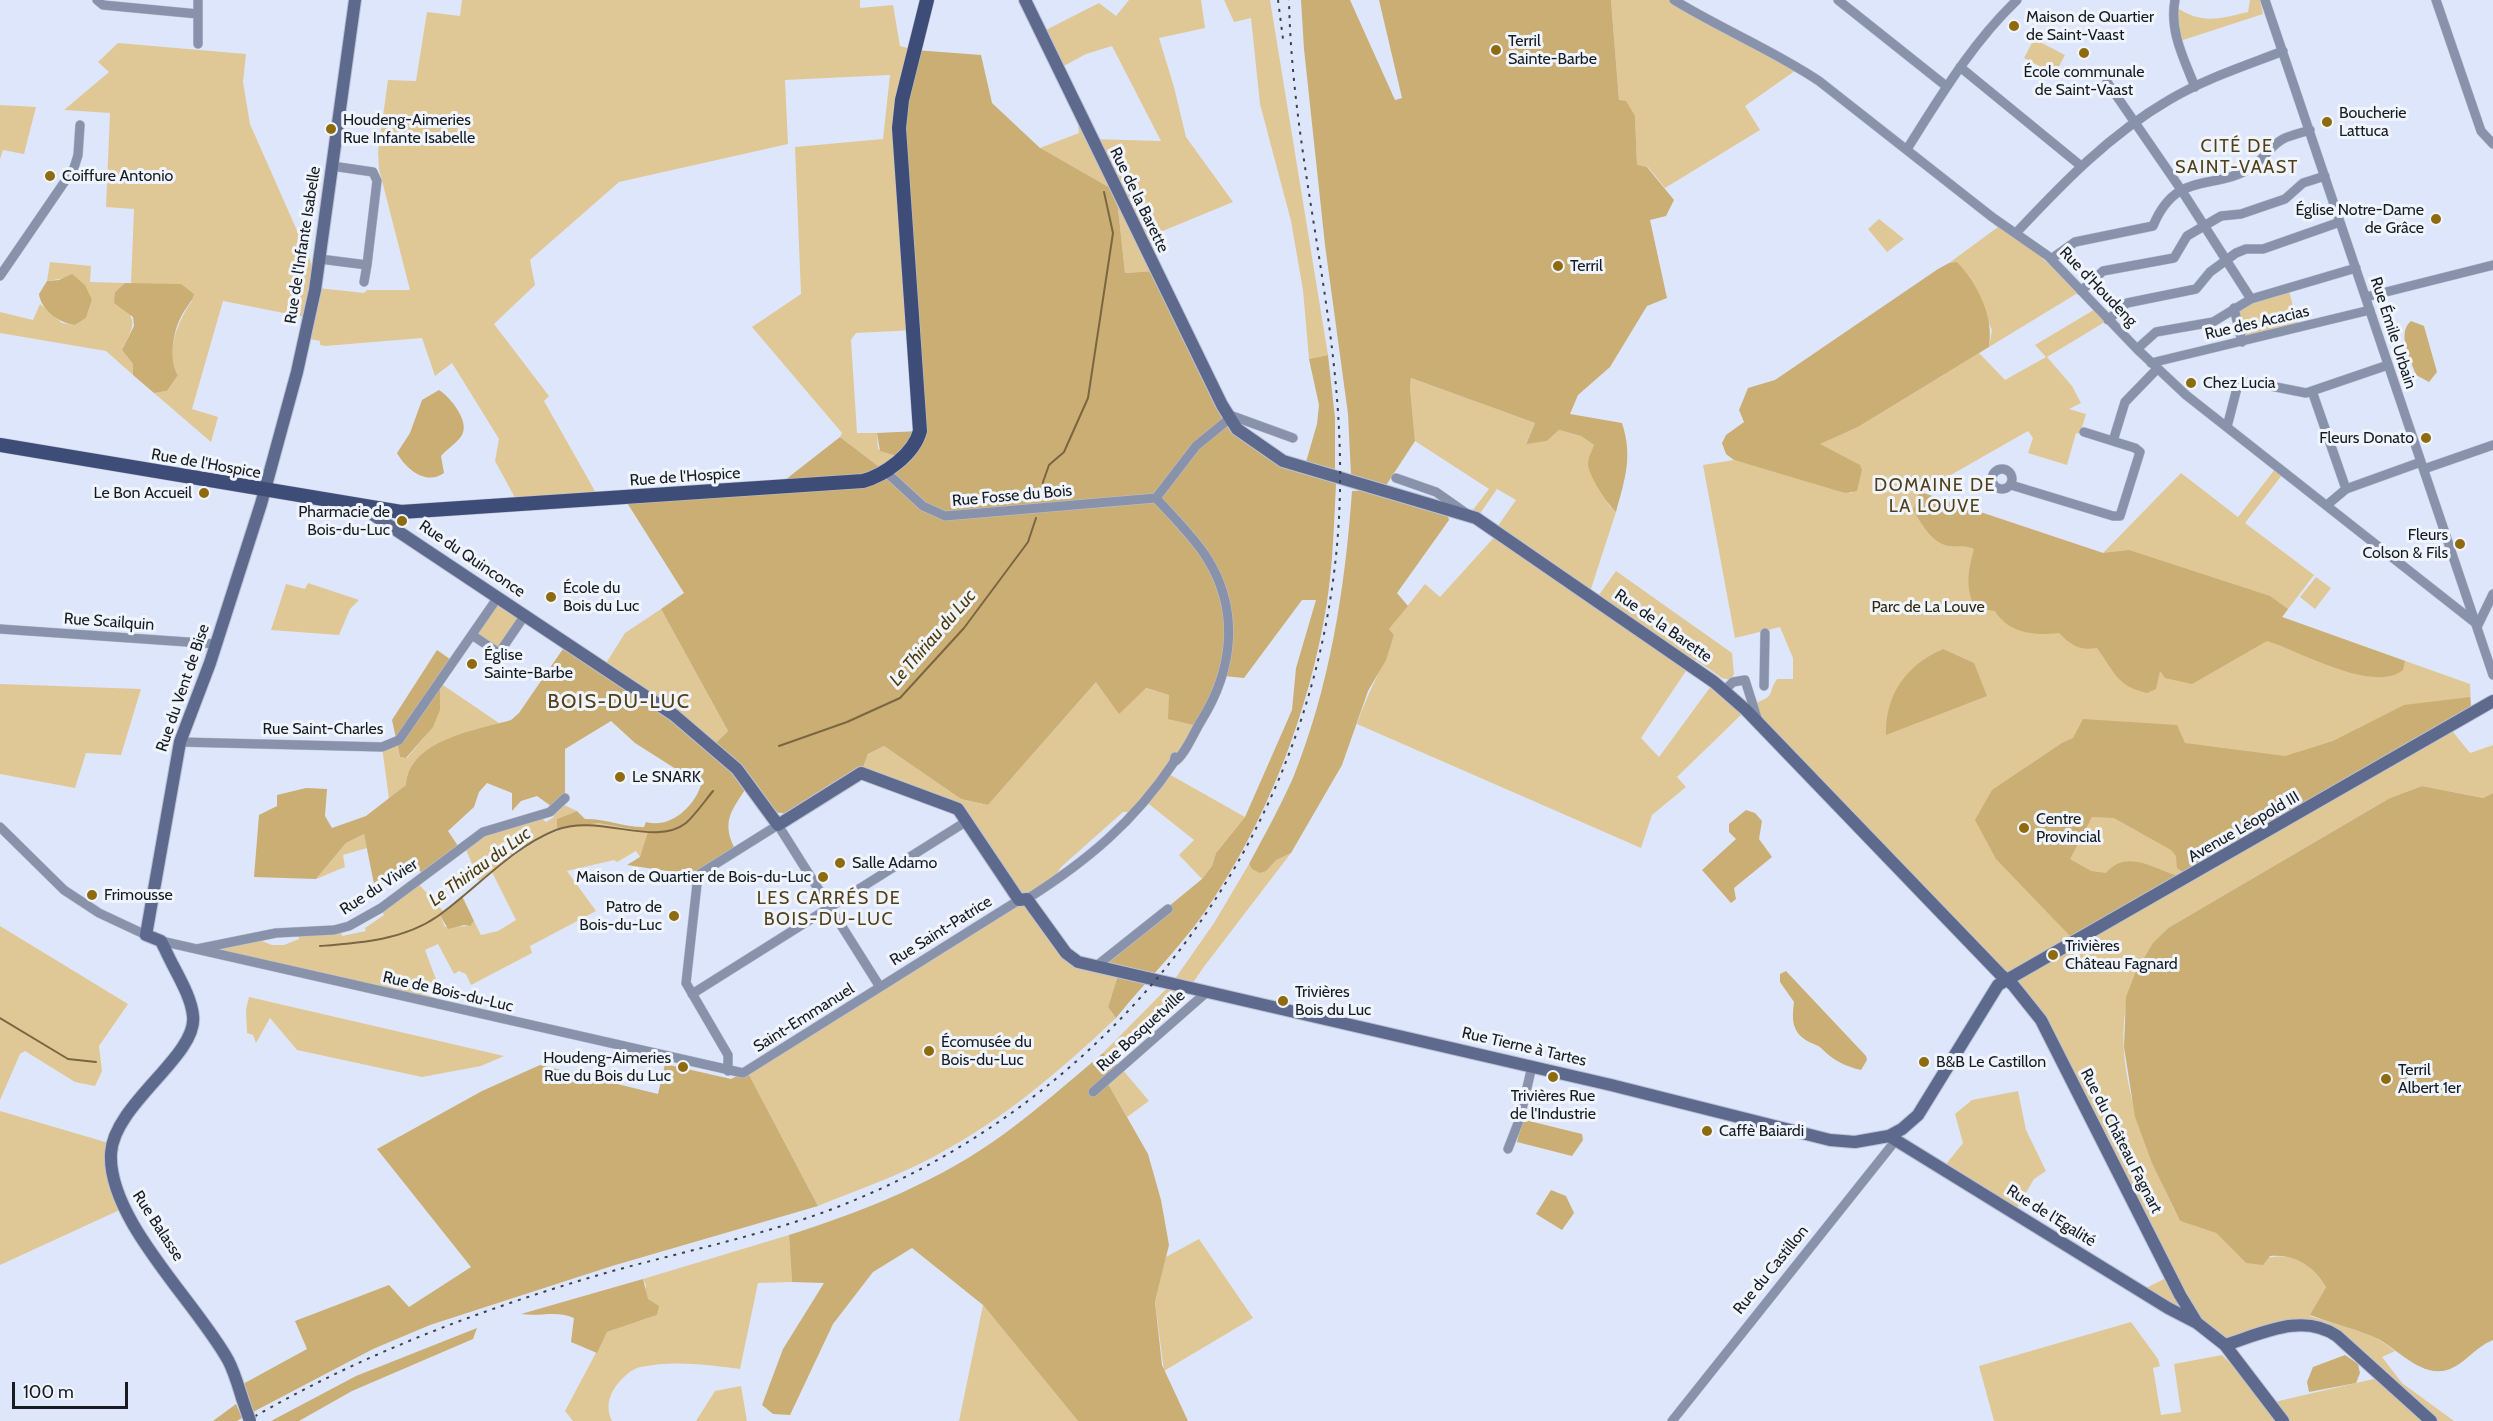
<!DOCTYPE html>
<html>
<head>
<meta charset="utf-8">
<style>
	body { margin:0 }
	#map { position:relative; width:2493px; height:1421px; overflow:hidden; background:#dee6fb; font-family:Cabin,sans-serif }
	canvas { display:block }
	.scale { position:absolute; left:12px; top:1382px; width:116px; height:27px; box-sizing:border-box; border:3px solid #181b22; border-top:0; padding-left:8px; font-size:18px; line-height:21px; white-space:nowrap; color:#181b22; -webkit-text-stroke:4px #f0f4fc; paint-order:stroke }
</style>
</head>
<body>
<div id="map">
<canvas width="2493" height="1421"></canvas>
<div class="scale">100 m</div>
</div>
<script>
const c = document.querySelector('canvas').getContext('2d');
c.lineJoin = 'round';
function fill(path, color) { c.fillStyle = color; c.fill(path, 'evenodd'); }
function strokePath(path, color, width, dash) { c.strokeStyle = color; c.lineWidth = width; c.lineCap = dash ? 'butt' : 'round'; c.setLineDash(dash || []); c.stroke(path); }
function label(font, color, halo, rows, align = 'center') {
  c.font = font + ' Cabin,sans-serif'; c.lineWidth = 6; c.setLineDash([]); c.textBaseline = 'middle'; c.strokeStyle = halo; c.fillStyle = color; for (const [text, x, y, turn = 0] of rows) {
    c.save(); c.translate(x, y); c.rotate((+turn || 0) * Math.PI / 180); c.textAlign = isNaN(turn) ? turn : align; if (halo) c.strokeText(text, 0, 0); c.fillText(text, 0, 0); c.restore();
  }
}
fill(new Path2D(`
	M462,0H860V8L893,5L900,46L915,50V330L856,333L851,340L857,433H877L878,449L902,457L886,472L840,437L842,433L752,327L801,294L795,147L883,139L890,75L785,80L788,144L619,182L530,260L535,285L494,324L549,396L544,401L600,500L519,505L495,461L499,439L452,363L435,376L422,338L325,346L320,345V341L305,338L309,318L223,301L192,409L218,417L211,442L154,393L167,391L178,375C164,354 178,320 192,301L131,283L134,209L106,207L110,113L64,110L109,72L98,62L118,43L246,54L243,82L250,124L310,260L312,268L309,287L364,293L367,290H410L379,169L378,152L388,80L416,81L427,12L460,16Z
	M1129,0H1201L1205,28L1159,38L1174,87L1186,137L1233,202L1153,235L1155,271L1125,273L1118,208L1040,148L1079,133L1076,108L1091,139L1161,141L1112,46L1086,54L1058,69L1040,33L1099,3L1116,16Z
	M1224,0H1270L1328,355L1309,359L1303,290L1291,221L1260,104L1251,18L1234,22Z
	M1611,0H1674L1799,68L1745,106L1760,130L1665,188L1648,167L1637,166L1635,116L1619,100Z
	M2250,0H2260L2263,14L2177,42L2174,6C2203,25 2217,19 2248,12Z
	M2034,39L2065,55L2055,74L2024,58Z
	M0,105L36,107L24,154L3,150L0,159Z
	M1879,219L1904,239L1887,252L1868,229Z
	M2002,224L2081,291L1989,347L1992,330L1961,267L1949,263Z
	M50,262L91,266L90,282L125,283L115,292C134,322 139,317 122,350L133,364V375L106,351L0,333V312L33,320L40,304L62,323L75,325L86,318L92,300L66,278L47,281Z
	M2288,287L2299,329L2242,342L2234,308Z
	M2097,308L2108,320L2047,357L2072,386L2081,403L2069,409L2086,414L2080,434L2076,433L2067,465L2028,453L2033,438L2028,431L1921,492L2103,553L2181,473L2238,517L2275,469L2282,475L2245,523L2314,575L2282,617L2470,684L2471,707L2449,727L2470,753L2493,745V793L2483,798L2422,786L2390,798L2168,928C2084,1009 2137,1132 2180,1221L2216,1233L2246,1263C2284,1252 2303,1252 2326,1287L2310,1316L2374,1336L2395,1351L2382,1357L2402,1383L2454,1421H1994L1979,1366L2131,1322L2158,1359L2160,1366L2153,1368L2161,1415L2181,1412L2174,1364L2222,1355L2270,1403L2382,1377L2337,1336L2311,1325L2225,1345L2179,1303L2175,1306L2140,1291L2170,1276L2041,1020L1759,723L1753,704C1777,695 1766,696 1777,679H1793V658L1780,627L1735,638L1703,465L1734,460L1852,493L1819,444L1858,427L1979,353L2005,380L2046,357L2035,345Z
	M1411,378L1535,423L1526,443L1547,441L1559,430L1581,436L1594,445L1588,464L1610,507L1616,512L1589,595L1596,599L1616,571L1732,653L1734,674L1730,680L1722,678L1696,660L1690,665L1641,738L1659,757L1714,682L1746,710L1677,777L1686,787L1652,815L1641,848L1357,724C1367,693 1384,666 1394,635L1389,629L1425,584L1440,597L1498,533L1495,530L1516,500L1497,489L1479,515H1469L1489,489L1415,441L1410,387Z
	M2316,577L2331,588L2315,609L2300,597Z
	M308,583L359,600L350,609L339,635L271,630L286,584L305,589Z
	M498,597L525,615L499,653L472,635Z
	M661,609L728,731L713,747L603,668L625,633Z
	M1096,682L1145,688L1169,695L1198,726L1167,773L1245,817L1216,853L1212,866L1202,879L1179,855L1194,840L1145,801L1136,812H1123L1061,867L1049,885L1027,898L1066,953L1119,972L1108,1007L1116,1018C1061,1070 1003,1120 935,1156C898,1176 857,1190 818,1206L747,1071L1018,900L958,809L861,773L868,754L884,746L961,799L988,805Z
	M440,683L499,723C467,734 408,743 406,785L389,799L382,747L396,741L400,757L407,758C432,728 440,723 440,683Z
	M0,684L141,689L121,755L86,753L75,788L0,774Z
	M562,804L577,811L557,819V828L520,848L479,881L465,847L479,837L541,817L546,822L554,817L552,813Z
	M598,823L649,832L640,857L636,851L617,862L614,860L567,871L596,911L530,946L532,953L471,985L466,974L459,971L454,974L438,944L425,950L437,982L424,983L426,995L437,998L435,1005L221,956L217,948L254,938L272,945H284L299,939L298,932L340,929L342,936L366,931L365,928L384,915L381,908L416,881L443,911L440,915L445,927L469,926L474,921L481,935L498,931L516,920L492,872C525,847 555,824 598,823Z
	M364,834L367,848L343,855L345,867L316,879L346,843Z
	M1291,853L1203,968L1182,999L1114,1061L1103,1053L1172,983L1214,923L1249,864L1252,869Z
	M0,926L128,1004L99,1046L102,1071L95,1086L75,1082L25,1051L20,1054L0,1100Z
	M249,997L504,1056L481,1066L422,1077L297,1050L270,1018L256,1043L253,1035L247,1033L246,1009Z
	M1122,1069L1149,1101L1127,1117L1107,1082Z
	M2018,1091L2026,1130L2046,1171L2034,1179L2014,1213L1943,1168L1963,1143L1955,1114L1972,1100Z
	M0,1111L112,1144L124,1208L0,1265Z
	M789,1235L792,1282L758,1283L740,1369C709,1365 673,1360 641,1367C632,1368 621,1379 616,1386C608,1397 606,1409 612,1421H573L565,1411L607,1332L657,1315L645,1294L646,1285L643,1279Z
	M1199,1239L1253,1318L1164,1371L1155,1302L1166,1257Z
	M983,1305L1078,1421H959Z
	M741,1386L747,1421H696L715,1391Z`), '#e0c896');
fill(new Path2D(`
	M1301,0H1350L1395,100L1402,98L1379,0H1611L1619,100L1626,101L1635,116L1637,165L1647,167L1674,200L1666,216L1650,220L1667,298L1647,306L1610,367L1578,395L1570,414L1622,423C1633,457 1625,479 1616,512C1608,505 1588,475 1588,464C1588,458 1592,451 1594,445L1581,436L1559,430L1547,441L1526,444L1535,423L1411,378L1410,387L1415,441L1383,490L1446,508L1449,520L1397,593L1408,606L1389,629L1394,635L1386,660L1368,691L1342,765L1291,853L1276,860L1266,871L1260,873L1252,869L1249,864C1264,836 1280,807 1293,778C1330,686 1345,589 1352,491L1381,490L1351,475L1348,414L1325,245L1304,49Z
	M915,50L981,55L992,103L1040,148L1110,188L1118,208L1125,273L1155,271L1229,419L1304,469L1317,424L1319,405L1309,359L1328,355L1335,418V470H1306L1336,484C1334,523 1333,563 1327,602C1310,711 1266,823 1204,913C1178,950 1144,983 1116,1018L1108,1007L1119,972L1095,967L1202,879L1212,866L1216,853L1245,817L1292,710L1296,668L1316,600H1302L1244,678L1224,676L1198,726L1168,719L1169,695L1146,688L1119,714L1096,682L988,805L961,799L884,746L868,754L861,773L795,815L774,812L749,784C732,810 720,821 736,851L698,875L695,872L687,874L627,865L640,857L648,832L598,823L557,829V819L577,811L585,819C608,819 622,827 644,827L646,822C670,829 694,807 701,785L635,743L611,721L565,749V798L555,809L537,796L521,801L512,811V793L487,783L479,792L474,807L448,831L458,846L422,874L413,860L375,889L364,834L346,843L316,879L254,877L259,815L277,806V795L306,788L327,789L325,816L332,828L366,816L406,785C408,740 477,730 511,720L519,713L567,643L713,746L728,731L661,609L684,593L624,498L776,487L840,437L886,472L901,457L880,451L877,433L920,431L899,128Z
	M1957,262C1978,284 1994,317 1989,347L1858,427L1820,444L1860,465L1862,470L1857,491L1845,493L1734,460L1726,454L1722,443L1726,435L1744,422L1739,410L1748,388L1775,380L1938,269L1949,263Z
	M72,274L85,285L92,300L86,318L75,325C59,323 41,310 39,294L47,281L59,280Z
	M125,283L181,284L194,294C192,302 186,307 182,315C173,330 168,361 178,375L167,391L154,393L133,375V364L122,350L134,326L133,317L114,303L115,292Z
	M2411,321L2424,326L2437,372L2429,382L2416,375C2411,360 2396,333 2411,321Z
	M439,390C450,397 470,421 462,435C458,442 447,449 441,456L444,473C426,486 406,469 397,453L410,433L422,400Z
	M1920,492L2103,553L2129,550L2270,596L2288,609L2282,617L2405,661L2403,670C2373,694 2300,651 2267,641L2192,684L2165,678L2160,671L2156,689L2147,693C2116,686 2115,672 2097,648C2079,651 2071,645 2059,633C2034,636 2008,633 1995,611L1975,608C1965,587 1968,571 1974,549C1964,545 1960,547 1950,546C1932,544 1922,524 1913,510Z
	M1943,649L1974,663L1987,696L1886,735C1885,695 1906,665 1943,649Z
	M437,650L454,662L440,683V710L433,727L406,758L400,757L392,720Z
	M2470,697L2471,707L2184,873L2177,868L2176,856L2171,850L2114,818L2092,817L2070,859L2091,871L2106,873C2126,849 2153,868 2177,876L2071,937L1996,859L1975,820L1992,790L2062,743L2073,738L2083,719L2177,725L2185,743L2285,756L2333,741L2404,705Z
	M2422,786L2483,798L2493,793V1340C2475,1347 2464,1365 2447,1370C2419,1378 2395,1345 2372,1336C2352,1328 2330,1323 2310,1315L2326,1287C2313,1266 2296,1254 2270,1256L2263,1265L2246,1263L2216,1233L2180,1221L2152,1163L2135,1117L2124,1047L2126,997L2136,971L2153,943L2168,928L2390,798Z
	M1746,810L1755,813L1762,821L1759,839L1772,857L1734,888L1736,899L1731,903L1702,870L1736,839L1729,832V824Z
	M462,896L474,921L470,926L464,925L448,929L440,915Z
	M1786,971L1866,1056L1867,1060L1861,1070C1844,1066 1833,1060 1821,1048C1818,1045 1813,1044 1809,1042C1791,1032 1792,1019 1794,1002L1780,982V974Z
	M1103,1053L1122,1069L1107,1082L1148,1154L1161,1200L1169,1245L1155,1302L1162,1365L1188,1421H1078L983,1305L912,1248L873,1272L833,1324L790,1415L773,1414L762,1405L783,1349L824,1283L792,1282L789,1235C864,1211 940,1181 1004,1134C1038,1109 1070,1081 1103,1053Z
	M665,1064L731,1079L747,1071L818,1206L612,1266L430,1325L373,1349L253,1412L243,1384L307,1349L295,1321L389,1285L409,1307L471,1267L377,1149L482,1091L540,1065L658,1094Z
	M1525,1120L1582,1134L1583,1140L1572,1156L1517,1142L1522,1122Z
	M1551,1190L1566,1196L1574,1213L1562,1230L1536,1214Z
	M643,1279L648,1299L659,1306L657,1315L607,1332L597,1353L571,1342L574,1318C555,1310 541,1317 521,1314Z
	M477,1328L473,1339L352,1391L299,1421H271L356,1376Z
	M2345,1355L2358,1364L2360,1373L2356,1383L2309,1392L2307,1382L2313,1367Z
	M236,1404L242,1418L237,1421H213Z`), '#cbae73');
strokePath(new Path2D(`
	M1042,497L1043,482L1049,465L1064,452L1088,398L1113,233L1104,192
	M779,746L847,722L900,698L964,628L1028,542L1036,518
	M320,946C360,943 404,940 438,916C477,888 511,848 556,830C599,813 654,848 686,823C696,814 704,802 713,791
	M0,1018L68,1059L96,1062`), '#7a6741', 2);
const street = new Path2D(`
	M97,0L103,5L198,14
	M1674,0C1721,29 1773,50 1819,81L1992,217L2048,256L2137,349L2186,395L2478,625
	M1838,0L1946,86
	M2175,0C2169,31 2184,59 2195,87
	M2265,0L2493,675
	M2436,0L2481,131L2493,144
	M198,44V0
	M1960,67L2081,166
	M2107,82L2182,191L2251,299
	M1907,149C1940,97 1972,43 2017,0
	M2016,233C2063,183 2109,135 2169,100C2204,79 2245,66 2283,51
	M320,259L367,265L377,181L373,172L332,166
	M2051,259L2075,242L2153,226C2177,168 2215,192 2252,167C2263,160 2271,145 2283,139C2291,135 2301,133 2310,130
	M0,276L74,168L78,155L80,125
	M364,282L367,265
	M2081,291L2103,271L2174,258L2187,236L2221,216L2241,214L2285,199L2303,183L2325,176
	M2366,297L2493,265
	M2234,308L2242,342
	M2108,320L2127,303L2196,289L2210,272L2236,253L2246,249H2263L2340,222
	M2137,349L2156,332L2213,322L2251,299L2356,268
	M2151,363L2370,310
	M2312,391L2346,489
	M1227,414L1293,438
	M2227,427L2237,388L2241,383L2251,382L2306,393L2388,365
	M2113,441L2125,402L2157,369
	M1992 479a10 10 0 1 1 20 0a10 10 0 1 1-20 0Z
	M2424,469L2493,445
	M886,472L923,506L945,516L1156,498
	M1396,478L1436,492L1466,513
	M2011,485L2113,516H2120L2140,452L2135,448L2084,432
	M1156,498C1173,517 1193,536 1207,558C1240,611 1233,670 1201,721C1194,732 1184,757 1174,762
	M1156,498L1196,446L1229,419
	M2327,505L2346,489L2421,462
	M2478,625L2493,594
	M0,629L216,644
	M472,635L499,653L525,615
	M1764,686L1765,633
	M1725,690L1733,682L1745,680L1758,721
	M180,742L382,747L399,740L498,597
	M0,827L64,890L99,913L146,935
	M1027,899C1087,861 1134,822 1174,762L1175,757
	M161,941L743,1073L1019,900
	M197,949L276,933L334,930L349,926L381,908L483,832L550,812L565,798
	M1095,967L1168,909
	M692,994L967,821
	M728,1071V1055L686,983L698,875L778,825L880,987
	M1093,1092L1208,991
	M1508,1149L1520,1118L1532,1066
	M1672,1421L1896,1140`);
const secondary = new Path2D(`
	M1025,0L1222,405L1237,429L1283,461L1476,518L1714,682L1746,710L2000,974L2013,985L2041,1020L2180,1295L2197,1323
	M363,508L674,715L737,769L778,825L861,773L958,809L1019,900L1027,899L1066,953L1078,962L1611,1085L1830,1140L1855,1142L1889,1136L1902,1129L1918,1115L1998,985L2493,701
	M1889,1136L2168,1308L2197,1323L2225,1345L2283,1421
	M2225,1345C2261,1334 2302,1312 2337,1336L2431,1421
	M242,1398C238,1385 234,1371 228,1360C196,1302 107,1219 111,1153C114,1104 198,1055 193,1016C191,994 174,970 165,949L161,941L146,935L180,742L210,663L261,504L297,372L315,290L355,0`);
const primary = new Path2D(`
	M0,445L401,512L863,481C885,475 914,454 920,431L899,128L902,100L927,0`);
strokePath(street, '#bac1d4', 10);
strokePath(secondary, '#bac1d4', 14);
strokePath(primary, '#bac1d4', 15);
strokePath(street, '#8992ab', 9);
strokePath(secondary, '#5d6a8d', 12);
strokePath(primary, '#3e4d77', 14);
strokePath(new Path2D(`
	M1278,0L1283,39
	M247,1421C359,1355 484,1308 609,1272C681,1252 756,1237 827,1211C1140,1094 1346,796 1340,461C1338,306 1292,155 1289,0`), '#3d414a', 2, [3, 6]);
const secondaryBridge = new Path2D(`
	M242,1398L250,1421`);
strokePath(secondaryBridge, '#bac1d4', 14, []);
strokePath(secondaryBridge, '#5d6a8d', 12);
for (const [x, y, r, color] of [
	[2014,26,6,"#8e6b0f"],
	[1496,50,6,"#8e6b0f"],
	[2084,53,6,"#8e6b0f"],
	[2327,122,6,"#8e6b0f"],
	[331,129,6,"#8e6b0f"],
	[50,176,6,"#8e6b0f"],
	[2436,219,6,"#8e6b0f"],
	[1558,266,6,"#8e6b0f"],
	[2191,383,6,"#8e6b0f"],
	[2426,438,6,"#8e6b0f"],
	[204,493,6,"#8e6b0f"],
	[402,521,6,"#8e6b0f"],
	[2460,544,6,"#8e6b0f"],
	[551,597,6,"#8e6b0f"],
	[472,664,6,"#8e6b0f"],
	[620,777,6,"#8e6b0f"],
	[2024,828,6,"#8e6b0f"],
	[840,863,6,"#8e6b0f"],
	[823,877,6,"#8e6b0f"],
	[92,895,6,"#8e6b0f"],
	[674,916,6,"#8e6b0f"],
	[2053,955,6,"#8e6b0f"],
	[1283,1001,6,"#8e6b0f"],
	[929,1051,6,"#8e6b0f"],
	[1924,1062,6,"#8e6b0f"],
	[683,1067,6,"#8e6b0f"],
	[1553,1077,6,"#8e6b0f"],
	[2386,1079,6,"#8e6b0f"],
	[1707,1131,6,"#8e6b0f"]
]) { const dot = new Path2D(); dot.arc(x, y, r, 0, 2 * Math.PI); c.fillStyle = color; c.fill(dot); strokePath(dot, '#f0f4fc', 2); }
label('16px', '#181b22', '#f0f4fc', [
	["Maison de Quartier",2026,17],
	["de Saint-Vaast",2026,35],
	["Terril",1508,41],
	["Sainte-Barbe",1508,59],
	["École communale",2084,72,"center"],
	["de Saint-Vaast",2084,90,"center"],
	["Boucherie",2339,113],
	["Lattuca",2339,131],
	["Houdeng-Aimeries",343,120],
	["Rue Infante Isabelle",343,138],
	["Coiffure Antonio",62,176],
	["Église Notre-Dame",2424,210,"right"],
	["de Grâce",2424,228,"right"],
	["Terril",1570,266],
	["Chez Lucia",2203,383],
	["Fleurs Donato",2414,438,"right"],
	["Le Bon Accueil",192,493,"right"],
	["Pharmacie de",390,512,"right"],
	["Bois-du-Luc",390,530,"right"],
	["Fleurs",2448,535,"right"],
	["Colson & Fils",2448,553,"right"],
	["École du",563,588],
	["Bois du Luc",563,606],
	["Église",484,655],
	["Sainte-Barbe",484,673],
	["Le SNARK",632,777],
	["Centre",2036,819],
	["Provincial",2036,837],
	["Salle Adamo",852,863],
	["Maison de Quartier de Bois-du-Luc",811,877,"right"],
	["Frimousse",104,895],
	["Patro de",662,907,"right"],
	["Bois-du-Luc",662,925,"right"],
	["Trivières",2065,946],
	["Château Fagnard",2065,964],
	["Trivières",1295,992],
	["Bois du Luc",1295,1010],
	["Écomusée du",941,1042],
	["Bois-du-Luc",941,1060],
	["Houdeng-Aimeries",671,1058,"right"],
	["Rue du Bois du Luc",671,1076,"right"],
	["B&B Le Castillon",1936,1062],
	["Terril",2398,1070],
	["Albert 1er",2398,1088],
	["Trivières Rue",1553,1096,"center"],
	["de l'Industrie",1553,1114,"center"],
	["Caffè Baiardi",1719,1131]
], 'left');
label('16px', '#181b22', '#f0f4fc', [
	["Rue de la Barette",1139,200,64],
	["Rue de l'Infante Isabelle",303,245,-81],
	["Rue d'Houdeng",2098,287,46],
	["Rue des Acacias",2257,323,-13],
	["Rue Émile Urbain",2393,333,72],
	["Rue de l'Hospice",206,464,10],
	["Rue de l'Hospice",685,477,-4],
	["Rue Fosse du Bois",1012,496,-5],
	["Rue du Quinconce",472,559,34],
	["Rue Scailquin",109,622,4],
	["Rue de la Barette",1663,626,35],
	["Rue du Vent de Bise",183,688,-71],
	["Rue Saint-Charles",323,729],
	["Avenue Léopold III",2244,827,-30],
	["Rue du Vivier",379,887,-33],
	["Rue Saint-Patrice",941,931,-32],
	["Rue de Bois-du-Luc",448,992,13],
	["Saint-Emmanuel",804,1018,-32],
	["Rue Bosquetville",1141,1031,-42],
	["Rue Tierne à Tartes",1524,1047,13],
	["Rue du Château Fagnart",2121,1141,63],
	["Rue de l'Egalité",2051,1216,32],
	["Rue Balasse",158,1226,57],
	["Rue du Castillon",1771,1270,-51]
]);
label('16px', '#35290d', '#f0f4fc', [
	["Parc de La Louve",1928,607]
]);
c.letterSpacing = '1.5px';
label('18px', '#503f18', '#f0f4fc', [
	["CITÉ DE",2237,147],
	["SAINT-VAAST",2237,168],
	["DOMAINE DE",1935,486],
	["LA LOUVE",1935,507],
	["LES CARRÉS DE",829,899],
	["BOIS-DU-LUC",829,920]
]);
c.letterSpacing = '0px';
label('italic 18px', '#4f3b09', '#f0f4fc', [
	["Le Thiriau du Luc",933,638,-49],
	["Le Thiriau du Luc",480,867,-36]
]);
c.letterSpacing = '1.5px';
label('20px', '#503f18', '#f0f4fc', [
	["BOIS-DU-LUC",619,702]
]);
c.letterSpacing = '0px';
</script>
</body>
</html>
